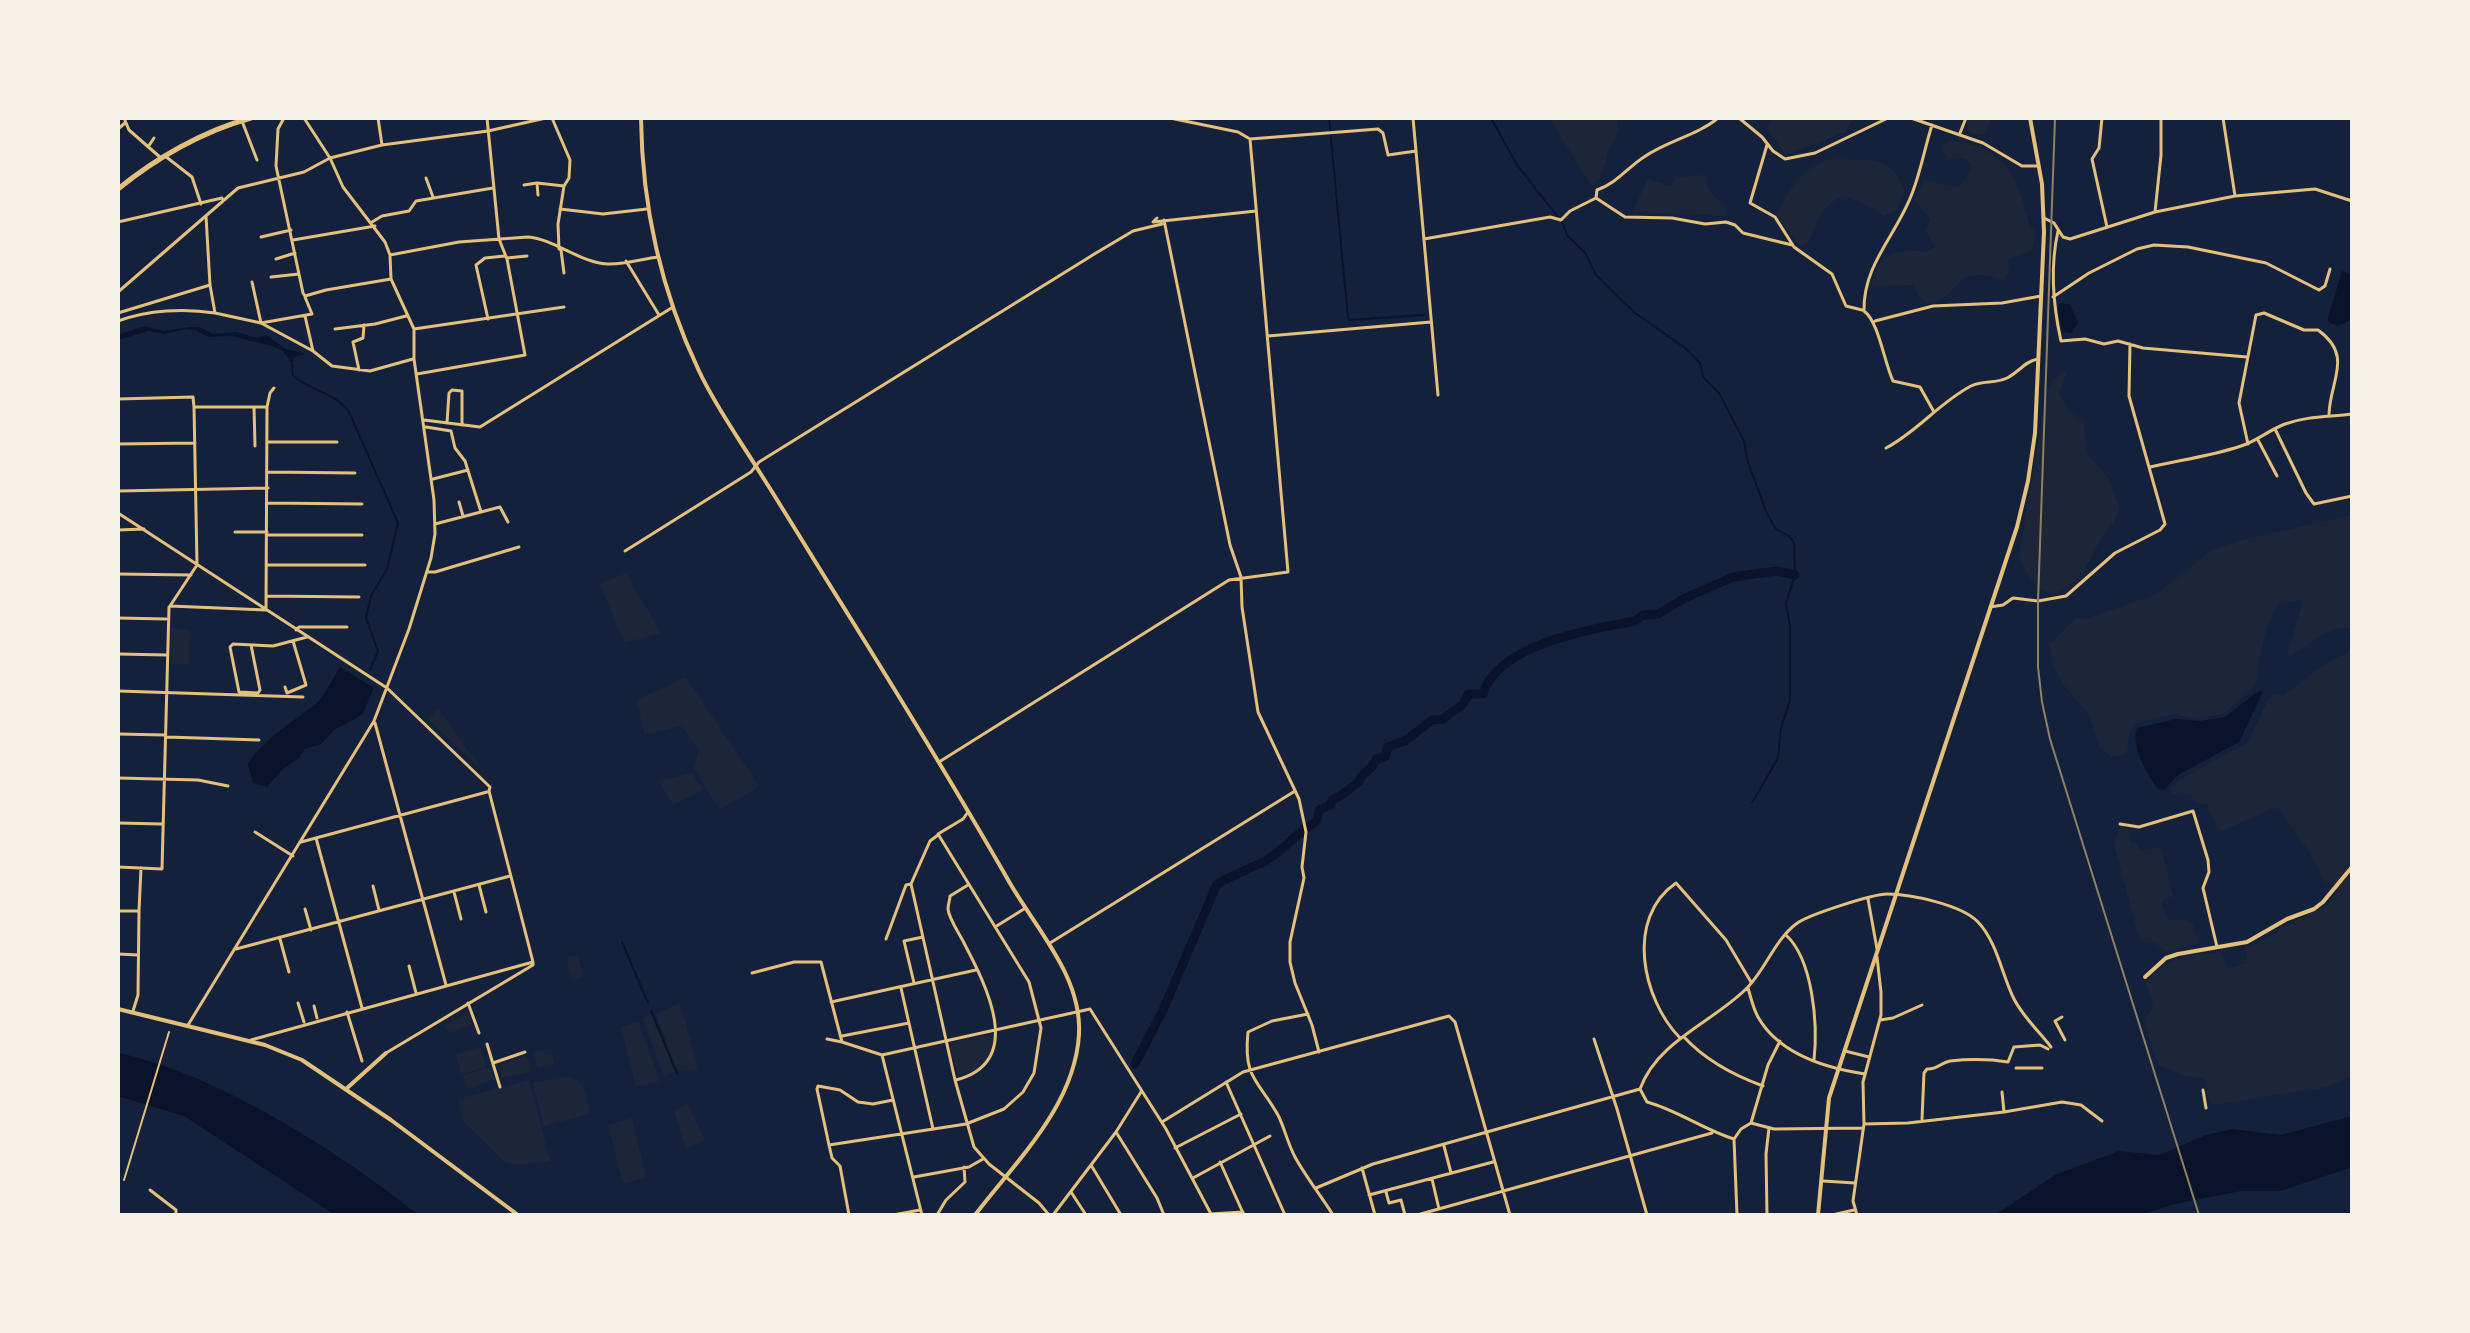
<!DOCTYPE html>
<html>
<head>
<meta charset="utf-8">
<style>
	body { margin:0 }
	#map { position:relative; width:2470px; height:1333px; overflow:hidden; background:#14213d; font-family:Quicksand,sans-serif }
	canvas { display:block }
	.frame { position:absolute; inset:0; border:120px solid #f6f1e7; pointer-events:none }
</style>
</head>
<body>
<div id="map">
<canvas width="2470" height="1333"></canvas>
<div class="frame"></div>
</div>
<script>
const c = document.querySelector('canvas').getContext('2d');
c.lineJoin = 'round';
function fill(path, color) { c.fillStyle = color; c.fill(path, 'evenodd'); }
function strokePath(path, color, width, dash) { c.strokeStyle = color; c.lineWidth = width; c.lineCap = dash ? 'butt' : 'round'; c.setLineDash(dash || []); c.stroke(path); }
fill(new Path2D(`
	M1549,118H1617L1619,131L1609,148L1601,177L1591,185Z
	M1773,118H1854L1845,132L1786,155L1768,129Z
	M1969,118H1991L1985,134L1979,136L1967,131Z
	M1952,140C1962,143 1973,145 1983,149C2014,163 2022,196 2030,227L2035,231C2035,257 2028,251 2008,260L2009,272L2003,280C1949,262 1966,298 1927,303L1918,295L1914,285L1872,286C1875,256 1898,247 1924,252L1935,247L1926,232L1930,219L1914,200L1924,180L1958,188L1968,175L1971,164L1964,159L1947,157L1942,149L1945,142Z
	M1846,158C1853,161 1857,160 1865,160C1889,160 1895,171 1905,190C1900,203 1899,212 1884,216L1872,207L1844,196C1820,205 1819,224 1807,244L1800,246L1776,217C1787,188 1813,155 1846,158Z
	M1706,175L1708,189L1726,209L1725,216L1632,212L1648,179L1670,186L1677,177Z
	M2062,372H2067L2059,394L2068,410L2084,422L2087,453L2109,479L2119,508L2115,521L2103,535L2081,576L2055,595C2036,592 2026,572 2019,556L2046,394L2053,379Z
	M2352,515V628L2332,629L2289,657L2287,655L2301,608V600L2280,602C2263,625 2260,657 2256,685L2223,714L2194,718L2175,714L2138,722L2129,733L2127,754L2111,757L2100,748L2089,715L2063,684L2053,665L2049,644L2076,618L2085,619L2157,594L2212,550L2238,541Z
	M626,573L661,633L624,643L600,584Z
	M171,628L190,630L189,664H171Z
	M2352,650V1076L2327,1087L2215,1105L2210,1102L2204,1078L2185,1076L2158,1065L2145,1023V1016L2150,1013L2153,1005L2146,982C2170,956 2189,955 2222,952L2229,969L2247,963L2245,947L2263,941L2289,924L2326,906L2338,891L2324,880L2314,859L2279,809L2273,808L2222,831L2217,828L2207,804L2196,803L2190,794H2172L2170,790L2178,781L2248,742L2268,700L2276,694L2283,696L2326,663Z
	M686,677L759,786L720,810L694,768L699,750L681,726L645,735L636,700Z
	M438,709L485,773L428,719Z
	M692,773L703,790L673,805L659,781Z
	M2120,825L2128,829L2130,843H2136L2141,851L2161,847L2173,896L2161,901L2168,920H2185L2193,923L2194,934L2197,935L2199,944L2166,951L2155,943L2140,941L2114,845Z
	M578,955L583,976L573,980L566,958Z
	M680,1003L698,1069L678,1071L656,1014Z
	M468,1012L472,1024L449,1033L444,1026Z
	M650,1014L676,1071L664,1077L643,1019Z
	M638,1022L660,1081L636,1087L621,1027Z
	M994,1034C993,1056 981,1074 958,1077L950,1043Z
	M481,1047L486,1067L461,1074L456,1054Z
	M551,1049L555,1065L537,1068L534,1052Z
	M526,1056L532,1071L502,1078L499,1065Z
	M490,1067L495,1079L467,1089L463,1076Z
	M569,1076C586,1081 586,1098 590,1114L544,1126L533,1082Z
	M529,1080L550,1161L519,1165L506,1163L463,1121L458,1099Z
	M687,1103L705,1140L686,1150L674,1111Z
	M632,1118L646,1177L623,1184L608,1125Z`), '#1d2539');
fill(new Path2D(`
	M2342,271L2352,274V320L2337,326L2327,321Z
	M2062,303L2070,305L2078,322L2072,333L2063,332L2058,313V304Z
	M144,326L164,331L189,327H200L213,334L236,332L257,338L266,335L286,349L306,354L294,357L292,364L283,351L272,346L231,336L208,337L195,330L185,329L165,334L149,331L118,340V335Z
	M340,667L374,688L362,715L334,730L321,744L305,749L299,758L283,769L267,787L253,783L248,765L250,760C267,738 290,723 312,707C325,698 331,680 340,667Z
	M2260,690L2263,692L2239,742L2178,775L2164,790L2158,789C2147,775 2130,745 2137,728L2176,719L2200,721L2225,717Z
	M118,1053C217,1073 340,1153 419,1215H335L184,1116L118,1096Z
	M2352,1116V1167L2280,1191H2241L2175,1204L2140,1215H1995L2055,1175L2119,1151L2159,1155L2206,1135L2232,1129L2281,1135Z`), '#0b132b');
strokePath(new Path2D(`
	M1329,118L1348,318L1350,320L1424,315
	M1491,118L1517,165L1558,217
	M1562,222L1567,235L1585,253L1596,275L1635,313L1685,348L1700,363L1703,377L1719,393L1744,441L1747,459L1767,514L1776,529L1790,537L1794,543L1795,575L1786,603L1790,627V701L1781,728L1778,758L1752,803
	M292,364L293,376C310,390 337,394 349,412L398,523L387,569L371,596L366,618L378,651L370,670
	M622,942L648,1003
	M651,1010L677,1074`), '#0b132b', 2);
strokePath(new Path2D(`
	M1135,1064L1163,1010L1217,884C1232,875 1252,868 1267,860C1280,852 1290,841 1301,832C1310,824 1318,826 1319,810L1330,805L1332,800C1342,797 1351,787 1359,782C1360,773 1374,770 1376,759L1385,757L1388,747L1405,741L1432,720L1443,719L1463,704L1468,694H1483C1497,645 1590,629 1635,621L1643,615L1658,614L1685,598L1733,577L1776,571L1795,575`), '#0b132b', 9);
strokePath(new Path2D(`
	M124,1180L169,1032`), '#e5c07b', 2);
strokePath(new Path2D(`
	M124,118L129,130L161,158
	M284,118L278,129L276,166L303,293L305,296L326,290L391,279
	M378,118L382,145
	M552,118L570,160L569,178L564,186L558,224L559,249
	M1170,118L1238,132L1250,139L1378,129L1383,133L1388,155L1416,151
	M1413,118L1438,395
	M1739,118L1762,137L1773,151L1785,159L1815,153L1888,118
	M1911,118L1983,143L2022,166H2038
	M2102,118L2099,148L2092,159L2107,227
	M2223,118L2235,196
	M242,121L257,160
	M1932,125C1925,147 1921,170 1913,191C1898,234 1863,263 1864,311C1879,322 1884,362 1893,381L1920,387L1934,412
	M118,129L125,123
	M1960,133L1966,118
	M1767,145L1750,203L1775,217L1794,247L1832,274L1846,306L1862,310
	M148,147L154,138
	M165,156L192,177L201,204
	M426,178L433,197
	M537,183L538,195
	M524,185L537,183L564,186
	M1596,198L1625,217L1672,218L1705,224L1726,222L1735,225L1743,233L1792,245
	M560,209L603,214L647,209
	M2155,212L2161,155V118
	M206,216L210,285L215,313L261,323L313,351L332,366L370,371L413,359
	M1157,218L1153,222L1256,211
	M2044,218L2054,223L2063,237L2070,239L2155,212L2235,196L2315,189L2352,201
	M1164,220L1230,545L1241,577L1242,607L1258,712L1299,799L1306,832L1302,867L1304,878L1290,942V962L1295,983L1312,1025L1319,1052
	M118,222L222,198
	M372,222L382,216L409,211L416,201L493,188
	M2058,231C2050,267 2053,305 2061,341L2085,339L2104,344L2118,341L2143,348L2247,357
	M261,237L291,230
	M1424,239L1550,217L1561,220L1570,211L1596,198L1597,190C1617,183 1627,168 1644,157C1667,141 1698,135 1718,118
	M293,240L375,226
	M561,250L564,273
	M390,255L459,242L528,237C554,239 579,262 607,264C623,265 642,259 658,257
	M507,258L527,256
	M276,259L295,253
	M626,261L659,315
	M271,277L299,274
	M252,282L261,323L312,314L305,297
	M118,292L238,188L304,172L330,158L382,145L488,131L546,118
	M2053,297L2089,273L2137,249L2154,245L2188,247L2266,263L2319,290L2325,286L2330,269
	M118,313L210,285
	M305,316L313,351
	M488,319L476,265L485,258L505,256
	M118,321C148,310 184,308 215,313
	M1875,321L1933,306L2002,303L2041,296
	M335,329L375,324L406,316
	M414,329L564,307
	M1268,336L1431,322
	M359,370L353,342L363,338L364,325
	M417,374L525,355L507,259L499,239L487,118
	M118,399L193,397L194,407
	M254,407L255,446
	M267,407L270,393L274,388
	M424,420L480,427L673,307
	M447,423L449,393L452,390L462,391V425
	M426,427L451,431L455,448L465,461L481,512
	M2275,429L2306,493L2314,504L2352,496
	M2258,440L2277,476
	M267,442H337
	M118,444L195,443
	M2248,444L2239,403L2256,315L2264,313L2304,330H2318C2354,356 2330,380 2329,414
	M1886,448C1917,432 1940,402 1971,386C1983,380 1995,384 2007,378C2019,372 2025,361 2038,359
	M2150,467C2180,460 2212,456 2241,446C2257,441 2269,430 2285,424C2307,416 2329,417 2352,414
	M268,472L355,473
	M433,479L468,470
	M118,491L268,488
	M459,502L463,516
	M267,503L362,504
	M118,513L387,688L490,787L489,791L533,962
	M435,524L500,507L508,522
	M118,530L144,529
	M235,532H267
	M267,535H362
	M625,551L751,472L759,462L1096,253L1133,231L1162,224
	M267,565H365
	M427,572H435L519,547
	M118,574L191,575
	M266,596L359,597
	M1990,607L2003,605L2013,598L2038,601L2066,596L2115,553L2160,530L2165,524L2129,396L2130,344
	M118,618L166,619
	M296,630L299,627H347
	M251,645L260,690L258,693L239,692L230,647L233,644L273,646L307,637
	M118,654L167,655
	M285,687L287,693L306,685L293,641
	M118,691L303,697
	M375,723L446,985
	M118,734L165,735
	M167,737L259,740
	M939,762L1229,580L1288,572L1250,139
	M118,778L198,780L228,786
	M118,823L162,824
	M2120,824L2139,827L2193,811L2208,860L2209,872L2203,888L2217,947
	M255,832L293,856
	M316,838L362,1008
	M301,842L487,792
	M118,867L162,869L169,607L170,606L197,565L194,407H267L266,610L170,606
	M911,884L955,1080L974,1147L989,1164L1039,1203L1049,1215
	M479,885L486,912
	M373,886L379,910
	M454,892L461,919
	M1868,899L1877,949
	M305,909L311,930
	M118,911H139L138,995L133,1011
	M139,911L141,868
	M995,927L1024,909
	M1786,935C1813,960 1818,1024 1814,1060
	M280,939L289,972
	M886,939L906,885L911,884L930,841L938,835
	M1050,943L1295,791
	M236,949L510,876
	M118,954L138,955
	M409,966L416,993
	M752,973L794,962H821L842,1042L882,1055L922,1215
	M914,983L904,941L923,937
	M901,988L933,1129
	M1748,988C1751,998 1753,1008 1758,1017C1779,1054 1825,1068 1865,1074
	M831,1002L976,970
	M298,1003L304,1022
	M468,1003L479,1033
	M314,1006L317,1018
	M347,1012L362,1061
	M1308,1014L1272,1021L1248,1032C1243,1080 1259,1080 1279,1117C1285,1130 1288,1144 1295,1157C1306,1177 1321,1196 1333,1215
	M2062,1017L2055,1021L2065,1040
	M1880,1020L1893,1018L1922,1005
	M188,1025L374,721L409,629L431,558L435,534L434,500L414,359V329L391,279L390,255L385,242L343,187L330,158L304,118
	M842,1036L909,1023
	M1684,1037C1706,1061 1733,1075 1763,1086
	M1680,1038C1642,999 1625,918 1676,883L1726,940L1751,982
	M827,1039L842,1042
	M1594,1039L1617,1109L1647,1215
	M251,1040L533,962
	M487,1044L500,1087
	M1845,1051L1869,1057
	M386,1053L533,965V962
	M882,1055L1090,1009L1166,1129L1211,1214
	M493,1063L525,1052
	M2016,1068H2042
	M956,1080C1026,1062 986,985 964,943C959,933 949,919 948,909C948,904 950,900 950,896L968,885
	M1226,1082L1285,1215
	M2203,1090L2206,1108
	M2002,1092L2004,1112
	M1922,1119L1924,1073L1927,1069C1937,1070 1940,1063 1950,1061C1969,1059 1989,1059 2008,1062L2014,1047L2040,1045L2048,1049
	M1162,1122L1243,1072L1449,1016L1455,1022L1510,1215
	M1751,1123L1768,1065L1780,1041
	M1864,1124L1908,1123L2004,1112L2062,1102L2081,1105L2102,1121
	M1116,1132L1141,1092
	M1734,1139C1704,1130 1677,1110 1647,1102L1640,1089C1658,1040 1714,1022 1748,987C1766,968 1775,940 1796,924C1807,915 1873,894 1887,894C1911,894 1962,905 1978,922C1997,942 2002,975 2014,999C2023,1017 2039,1031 2051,1047
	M829,1145L817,1089L818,1086L840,1090L858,1102L873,1104L893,1100
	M1444,1146L1451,1173
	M1175,1148L1241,1114
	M1220,1162L1244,1215
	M1091,1165L1121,1215
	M1362,1168L1375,1215
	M914,1177L969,1167L983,1159
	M1193,1178L1270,1136
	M1432,1179L1439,1209
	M1823,1181L1855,1183
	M1316,1188L1373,1164L1640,1089
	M150,1190L176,1210V1215
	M1071,1192L1086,1215
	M1386,1192L1389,1203L1401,1200L1405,1215
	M1369,1195L1493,1162
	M1211,1214L1243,1212
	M849,1215L840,1166L832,1158L829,1145L966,1124L1004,1109L1023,1092L1034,1073L1041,1028L1029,982L938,834L963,819L968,812
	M893,1215L920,1210
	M937,1215L946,1200L965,1182L964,1167
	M1053,1215L1116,1132L1157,1198L1164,1215
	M1417,1215L1712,1133
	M1737,1215L1734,1139L1741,1129L1751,1123L1774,1129L1863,1128
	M1767,1215L1766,1154L1769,1128
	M1832,1215L1854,1210
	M1857,1215L1853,1201L1864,1124L1863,1082L1881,1015V992L1877,957`), '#e5c07b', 3);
strokePath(new Path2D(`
	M641,118C642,206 661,291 699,371C715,405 737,436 757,468C780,504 803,542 826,579C888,678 949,777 1007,878C1034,927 1082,975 1079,1034C1075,1106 1016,1161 975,1215
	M2145,977L2166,958L2178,954L2247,942L2287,919L2314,909L2323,902L2352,867
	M118,1009L265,1045L302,1060L391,1120L518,1215
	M346,1089L386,1053`), '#e5c07b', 4);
strokePath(new Path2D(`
	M1818,1215L1829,1098L2017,527L2028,481L2035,433L2044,232L2042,184L2030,118`), '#e5c07b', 4);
strokePath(new Path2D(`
	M118,189C156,158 203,131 251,118`), '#e5c07b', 5);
strokePath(new Path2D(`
	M2055,118L2038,601V667L2042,702L2050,739L2199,1215`), '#918062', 2);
</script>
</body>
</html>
